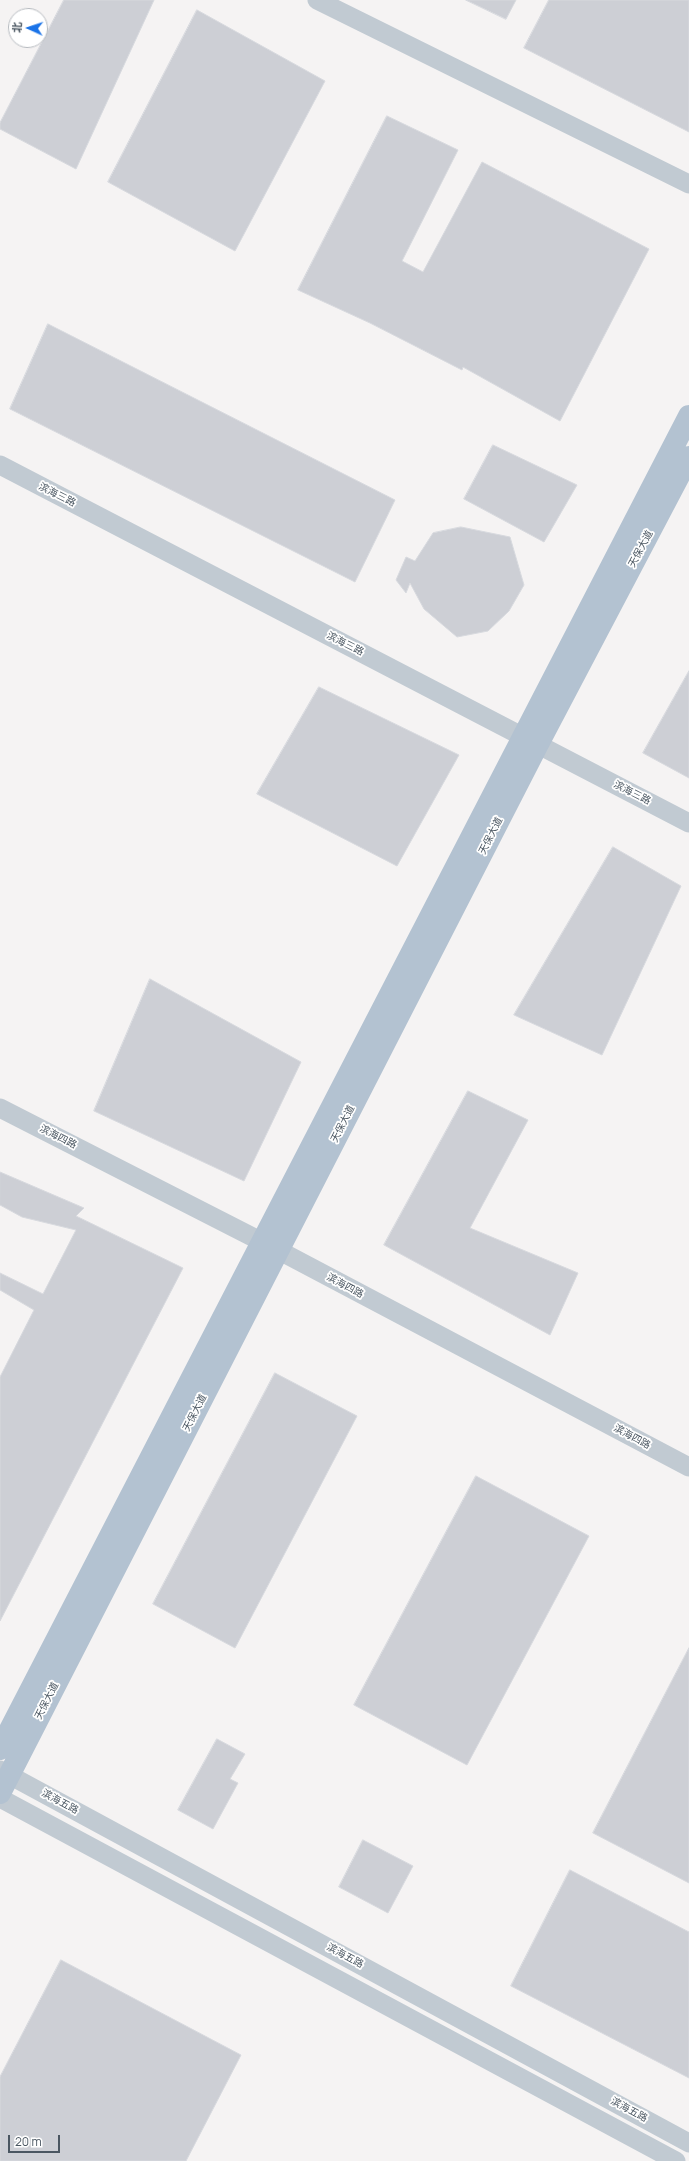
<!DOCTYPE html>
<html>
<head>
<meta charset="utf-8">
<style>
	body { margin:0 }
	#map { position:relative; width:689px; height:2161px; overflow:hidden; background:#f5f3f3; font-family:Manrope,"Noto Sans SC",sans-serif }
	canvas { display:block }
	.north { position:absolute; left:8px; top:8px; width:40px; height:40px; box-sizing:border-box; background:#fff; border:1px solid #b7bbc0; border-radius:50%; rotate:273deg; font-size:11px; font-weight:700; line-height:16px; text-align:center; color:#4a5661 }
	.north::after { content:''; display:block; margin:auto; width:14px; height:18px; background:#1a73e8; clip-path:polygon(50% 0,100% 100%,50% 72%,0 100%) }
	.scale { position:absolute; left:8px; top:2135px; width:52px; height:18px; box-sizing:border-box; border:2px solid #4a5661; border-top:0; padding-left:5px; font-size:12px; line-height:14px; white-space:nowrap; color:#4a5661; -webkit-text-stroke:3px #fff; paint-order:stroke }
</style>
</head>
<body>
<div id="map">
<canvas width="689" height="2161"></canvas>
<div class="north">北</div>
<div class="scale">20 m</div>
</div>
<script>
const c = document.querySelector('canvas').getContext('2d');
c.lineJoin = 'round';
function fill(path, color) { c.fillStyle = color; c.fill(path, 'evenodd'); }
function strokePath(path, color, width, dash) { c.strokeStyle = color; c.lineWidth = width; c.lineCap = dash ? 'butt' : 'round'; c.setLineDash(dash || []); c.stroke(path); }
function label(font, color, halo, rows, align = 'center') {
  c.font = font + ' Manrope,"Noto Sans SC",sans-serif'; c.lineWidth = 3.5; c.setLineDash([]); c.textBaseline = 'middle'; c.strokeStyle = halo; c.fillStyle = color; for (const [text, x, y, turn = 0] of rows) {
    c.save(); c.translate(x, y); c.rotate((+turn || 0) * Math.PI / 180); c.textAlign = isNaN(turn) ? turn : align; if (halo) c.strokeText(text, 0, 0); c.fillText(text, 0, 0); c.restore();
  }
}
const building = new Path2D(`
	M64,0H154L76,169L0,129V123Z
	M466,0H516L506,19Z
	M549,0H689V132L524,48Z
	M197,10L325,81L235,251L108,182Z
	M387,116L458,150L402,261L423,272L482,162L649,249L560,421L463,367L462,370L370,323L298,290Z
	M48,324L395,500L355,582L10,409Z
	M493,445L577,485L544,542L464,499Z
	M461,527L510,537L524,585L509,611L488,631L457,637L424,609L410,583L406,593L396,580L406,557L415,561L433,533Z
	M689,671V778L643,753Z
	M319,687L459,755L397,866L257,794Z
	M613,847L681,886L602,1055L514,1015Z
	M150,979L301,1062L244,1181L94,1111Z
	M468,1091L528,1120L470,1228L578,1273L550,1335L384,1245Z
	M0,1172L84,1208L76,1216L183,1268L0,1621V1377L34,1310L0,1290V1273L43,1294L76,1230L22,1217L0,1205Z
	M275,1373L357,1416L235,1648L153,1604Z
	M476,1476L589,1536L467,1765L354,1705Z
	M689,1648V1883L593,1833Z
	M217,1739L245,1754L230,1779L238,1783L213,1829L178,1810Z
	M363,1840L413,1866L388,1913L339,1887Z
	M570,1870L689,1932V2078L511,1986Z
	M61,1960L241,2055L186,2161H0V2077Z`);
fill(building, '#cdcfd5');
strokePath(building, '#d7d9de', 1);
strokePath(new Path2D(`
	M317,0L689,184
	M0,465L689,823
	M0,1108L278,1250L689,1467
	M0,1770L689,2143
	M0,1798L676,2161`), '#c1cad2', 19);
strokePath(new Path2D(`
	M0,1749L689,416
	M0,1793L538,744L689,457`), '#b3c2d1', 22);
label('10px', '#4a5661', '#fff', [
	["滨海三路",57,495,27],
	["天保大道",641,549,-62],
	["滨海三路",345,644,27],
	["滨海三路",632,793,27],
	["天保大道",491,836,-63],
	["天保大道",343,1124,-63],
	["滨海四路",58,1137,27],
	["滨海四路",345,1286,28],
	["天保大道",195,1413,-63],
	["滨海四路",632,1437,28],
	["天保大道",47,1701,-63],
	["滨海五路",60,1802,28],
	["滨海五路",345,1956,28],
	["滨海五路",629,2110,28]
]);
</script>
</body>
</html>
